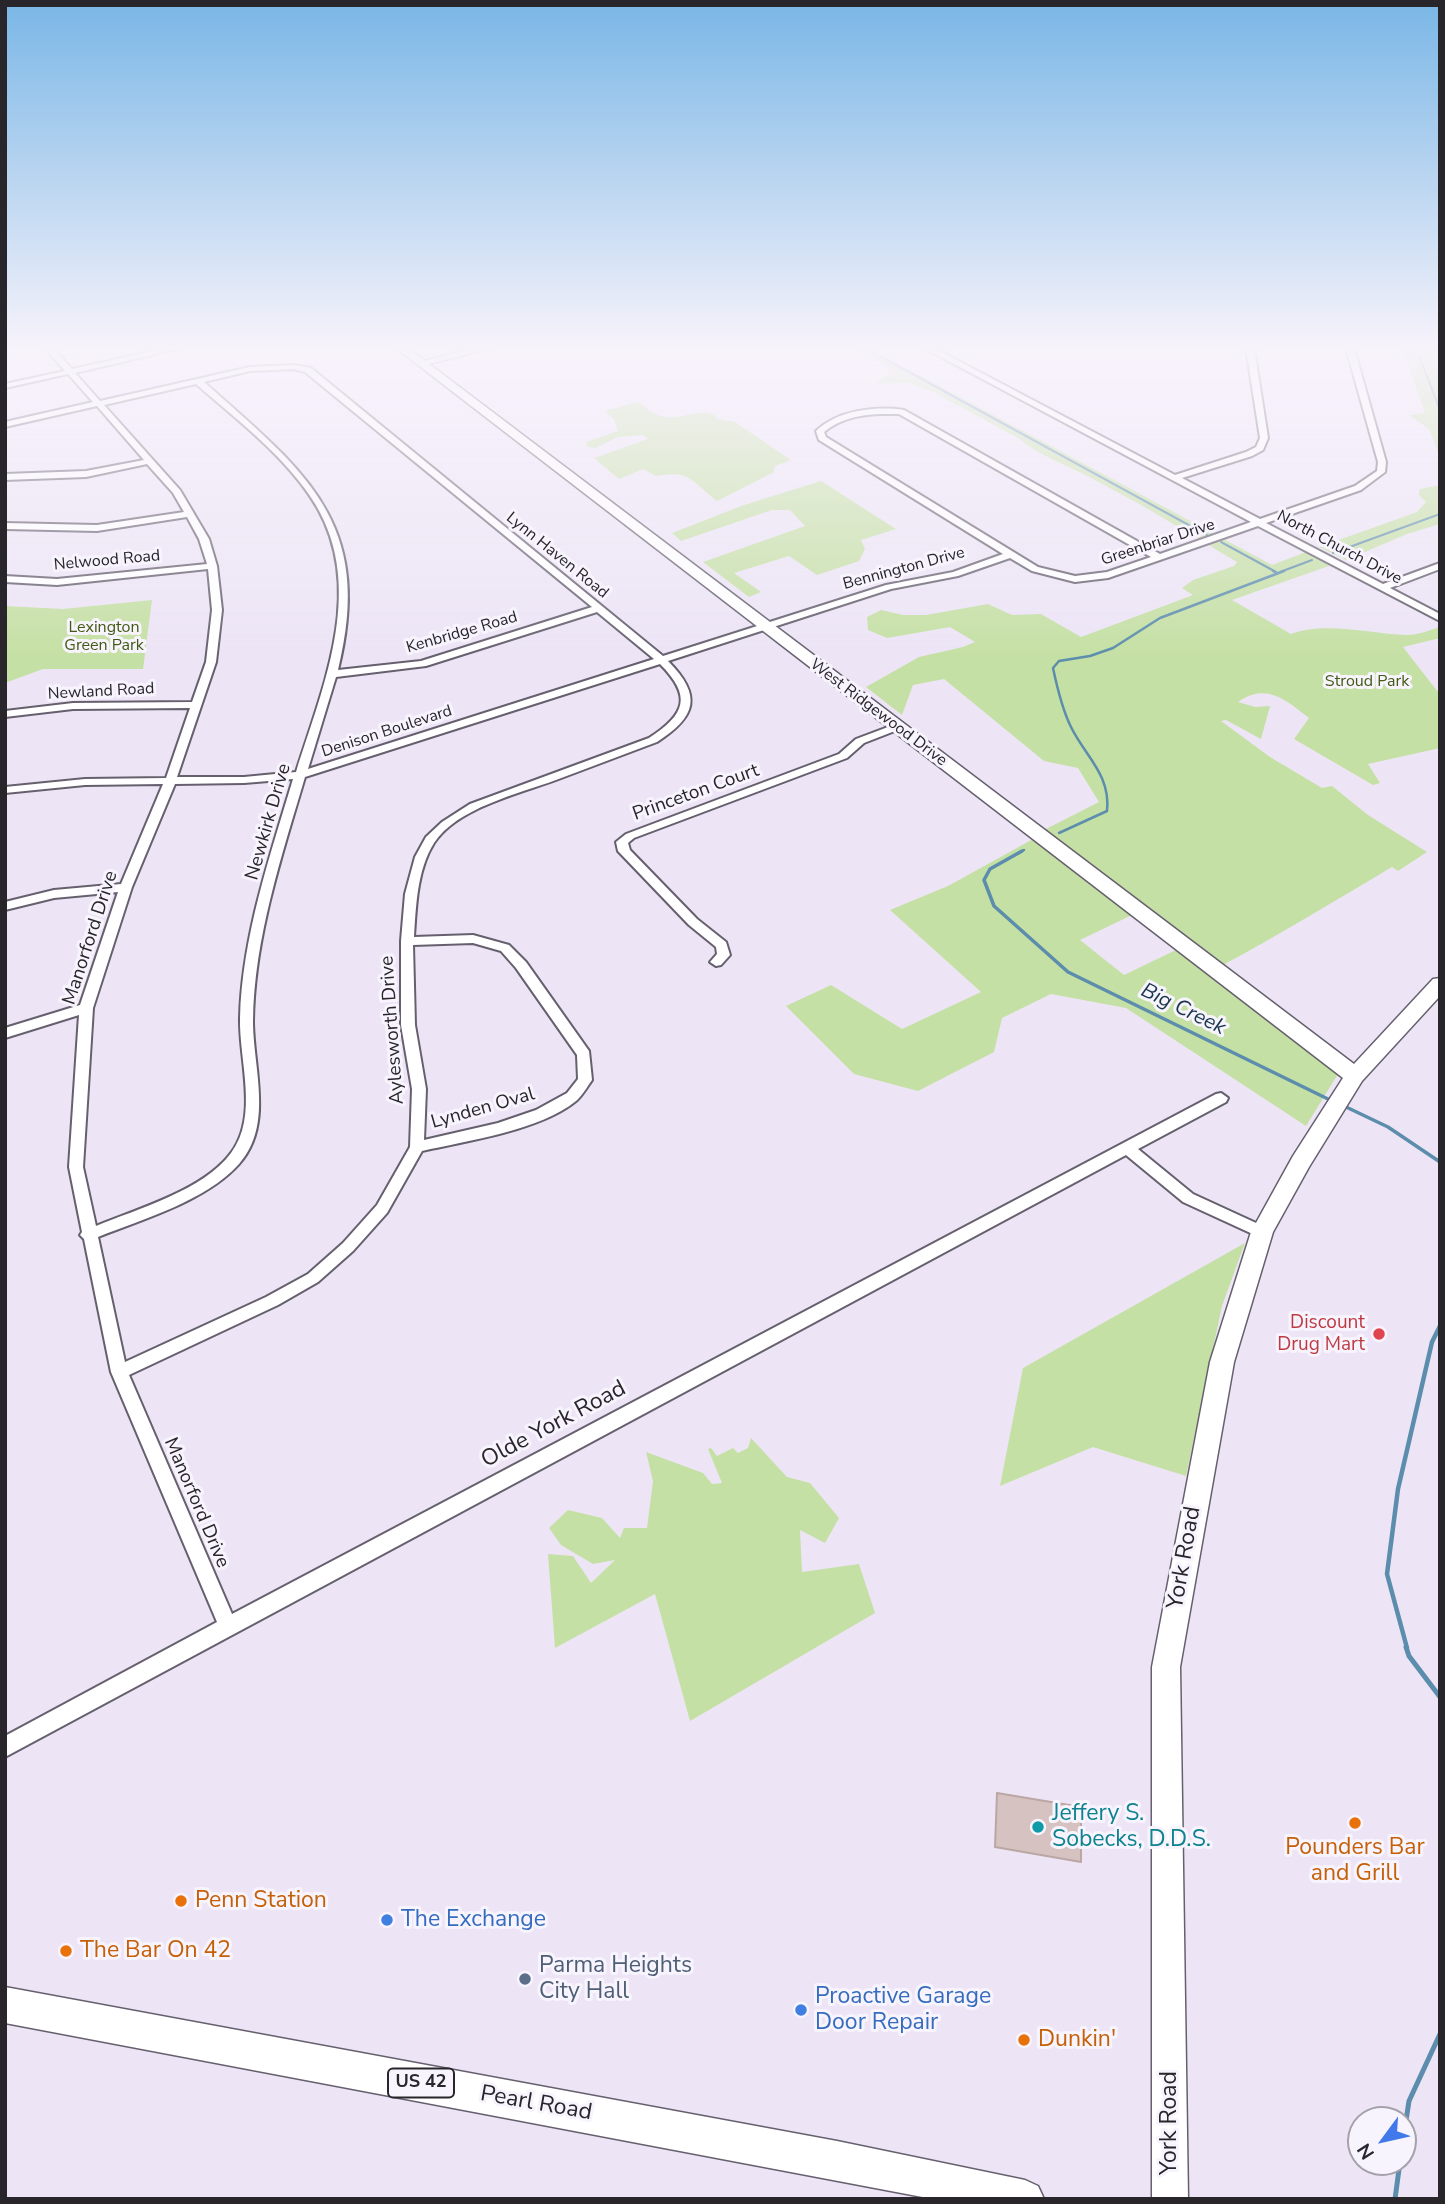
<!DOCTYPE html>
<html>
<head>
<meta charset="utf-8">
<style>
	body { margin:0 }
	#map { position:relative; width:1445px; height:2204px; overflow:hidden; background:#ede5f6; font-family:"Nunito Sans",sans-serif }
	canvas { display:block }
	.frame { position:absolute; inset:0; border:7px solid #28252b; pointer-events:none }
	.north { position:absolute; left:1347px; top:2106px; width:70px; height:70px; box-sizing:border-box; background:#f8f4fe; border:2px solid #a5a1aa; border-radius:50%; rotate:237deg; font-size:19px; font-weight:700; line-height:28px; text-align:center; color:#28252b }
	.north::after { content:''; display:block; margin:auto; width:24px; height:32px; background:#4179ea; clip-path:polygon(50% 0,100% 100%,50% 72%,0 100%) }
</style>
</head>
<body>
<div id="map">
<canvas width="1445" height="2204"></canvas>
<div class="frame"></div>
<div class="north">N</div>
</div>
<script>
const c = document.querySelector('canvas').getContext('2d');
c.lineJoin = 'round';
function fill(path, color) { c.fillStyle = color; c.fill(path, 'evenodd'); }
function strokePath(path, color, width, dash) { c.strokeStyle = color; c.lineWidth = width; c.lineCap = dash ? 'butt' : 'round'; c.setLineDash(dash || []); c.stroke(path); }
function label(font, color, halo, rows, align = 'center') {
  c.font = font + ' "Nunito Sans",sans-serif'; c.lineWidth = 6; c.setLineDash([]); c.textBaseline = 'middle'; c.strokeStyle = halo; c.fillStyle = color; for (const [text, x, y, turn = 0] of rows) {
    c.save(); c.translate(x, y); c.rotate((+turn || 0) * Math.PI / 180); c.textAlign = isNaN(turn) ? turn : align; if (halo) c.strokeText(text, 0, 0); c.fillText(text, 0, 0); c.restore();
  }
}
fill(new Path2D(`
	M855,348H869L1272,565L1306,552L1327,563L1329,566L1232,600L1291,634C1326,621 1370,634 1407,635C1418,635 1430,630 1440,627V638L1403,647L1438,692L1440,748L1368,764L1380,783L1373,785L1294,739L1309,718C1286,700 1266,682 1238,702L1255,707L1270,706L1261,739L1226,720L1221,721L1270,757L1322,788L1332,786L1368,815L1427,852L1398,871L1392,867C1336,900 1281,934 1223,965L1044,830L1099,802L1078,768L1044,761L944,679L913,685L902,715L866,687L919,657L963,647L975,642L950,627L887,638L868,630L867,617L881,610L903,615H926L988,604L1012,615L1041,614L1081,637L1193,595L1182,588L1193,580L1234,566L1237,562C1189,533 1141,504 1091,478C1071,467 1035,454 1020,439L935,393L909,383L875,384L890,372L887,370L890,368Z
	M1402,348H1431L1440,370V457L1429,429L1409,415L1425,413Z
	M638,402C644,406 651,412 658,415C678,423 696,407 715,415L717,419L735,422L791,460L775,466L774,472L717,501C690,481 692,470 656,476L643,469L619,479L594,458L648,439L642,435L618,437L595,448L588,447L586,442L618,431L614,419L604,411Z
	M821,481L896,529L861,540L865,549L859,561L817,575L789,556L734,573L761,592L749,597L703,562L805,526L790,510H772L681,541L672,533L744,505Z
	M1436,486H1440V524L1407,534L1346,560L1319,547L1417,512L1426,502L1419,495L1420,489Z
	M152,600L143,669H43L5,683V606L63,609Z
	M1035,838L1132,915L1080,940L1124,975L1178,949L1338,1074L1306,1126L1126,1008L1051,994L1002,1018L994,1052L918,1091L854,1074L786,1006L831,985L902,1029L981,992L890,910L948,886Z
	M1245,1243L1222,1306L1186,1476L1093,1447L1000,1486L1023,1368Z
	M751,1438L787,1477L810,1483L839,1518L825,1543L800,1530L802,1572L859,1564L875,1613L690,1721L655,1594L555,1648L548,1554L573,1556L591,1583L615,1560L593,1564L561,1545L549,1528L568,1510L602,1518L620,1538L624,1528H647L653,1481L646,1452L703,1473L712,1484L722,1483L708,1449L711,1448L717,1456L733,1448L738,1453L748,1448Z`), '#c5e0a4');
strokePath(new Path2D(`
	M865,348L1207,535
	M1416,348L1440,410
	M1221,542L1276,572
	M1333,553L1440,514
	M1280,572L1312,560`), '#5c8dac', 2);
strokePath(new Path2D(`
	M1273,571L1277,573
	M1059,833L1107,811C1111,775 1085,756 1071,727C1062,709 1057,687 1053,668L1059,661L1090,656L1113,648L1160,618L1284,571
	M1019,853L1024,850`), '#5c8dac', 2.5);
strokePath(new Path2D(`
	M1022,851L990,869L984,880L994,906L1068,972L1330,1100
	M1344,1106L1388,1127L1440,1162`), '#5c8dac', 3.5);
strokePath(new Path2D(`
	M1407,1648L1387,1574L1398,1489L1432,1342L1440,1326`), '#5c8dac', 4.5);
strokePath(new Path2D(`
	M1406,1647L1409,1656L1440,1697
	M1403,2140L1409,2101L1440,2034
	M1395,2199L1400,2162`), '#5c8dac', 5);
const building = new Path2D(`
	M997,1793L1081,1807V1862L995,1847Z`);
fill(building, '#d6c2c0');
strokePath(building, '#baa7a4', 2);
const minor = new Path2D(`
	M45,348H53L72,369L167,348H182L75,373L100,401L250,367L293,365L311,368L663,656L886,585L953,572L1003,554L819,440L816,431C838,410 875,406 904,410L1160,554L1251,522L924,348H934L1175,475L1246,452L1256,447L1260,438L1246,348H1254L1268,438L1263,450L1252,456L1182,478L1260,519L1355,486L1377,471L1378,462L1346,348H1354L1386,462L1385,472L1361,490L1266,523L1383,584L1440,563V569L1390,588L1440,614V621L1258,526L1108,578L1075,582L1032,571L1010,558L958,576L891,589L668,661C703,696 696,717 657,742C623,755 590,767 556,780C518,794 457,808 434,843C417,870 416,906 414,937L473,935L509,945L526,962L589,1051L592,1080C587,1087 582,1096 576,1101C541,1130 466,1141 422,1151L387,1213L353,1251L318,1282L278,1305L129,1375L232,1614L1216,1094L1221,1093L1228,1098L1226,1102L1138,1149L1193,1194L1267,1228L1270,1232L1267,1236H1257L1183,1202L1126,1155L5,1757V1736L217,1622L111,1372L84,1239L80,1235L82,1232L69,1167L79,1015L5,1038V1028L80,1005L118,892L54,898L5,910V902L54,890L121,884L163,784L85,785L5,793V787L85,779L166,778L190,708L73,709L5,717V711L73,703L192,702L206,662L212,610L208,569L57,585L5,582V576L57,579L207,564L199,539L187,517L97,531L5,529V523L97,525L184,512L173,493L147,464L86,477L5,480V474L86,471L144,460L97,406L5,427V422L93,402L68,374L5,388V384L65,371ZM293,369L305,372L592,607L421,661L338,670C375,522 305,472 204,382L250,371ZM196,384C235,418 280,452 310,496C369,582 324,683 296,772L244,777H177L216,662L222,610L217,566L209,539L180,490L104,405ZM880,414H899L1151,557L1107,572L1075,576L1038,567L826,437L824,432C841,418 860,415 880,414ZM597,612L654,659L308,769L336,677L426,666ZM660,664C692,696 686,714 649,738L470,804L442,822L426,837L415,857L405,894L401,941V1025L412,1089L410,1147L377,1205L343,1243L308,1274L266,1297L125,1362L98,1237C143,1219 206,1201 239,1164C274,1125 253,1068 253,1021C254,938 282,855 305,777ZM293,779C270,856 242,937 240,1018C239,1061 259,1116 231,1153C204,1190 137,1209 96,1226L83,1167L93,1008L132,887L175,784L244,783ZM473,943L501,951L516,968L577,1055L578,1079L567,1093L536,1110L498,1123L424,1140L426,1089L415,1025L413,945Z
	M896,724L901,727L900,729L864,743L847,758L634,838L628,843L630,850L697,919L726,942L730,955L721,965L716,966L710,962L717,954L716,947L689,925L618,851L616,842L626,834L839,754L856,739Z`);
const tertiary = new Path2D(`
	M474,348H493L421,366L416,363Z`);
const secondary = new Path2D(`
	M396,348H408L1354,1064L1433,979L1440,978V996L1362,1081L1309,1167L1273,1232L1234,1362L1180,1667L1188,2199H1152V1667L1210,1362L1251,1232L1293,1156L1343,1078Z`);
const primary = new Path2D(`
	M5,1987L837,2141L1025,2180L1038,2186L1044,2199H933L5,2023Z`);
strokePath(minor, '#66606e', 4);
strokePath(tertiary, '#66606e', 3);
strokePath(secondary, '#66606e', 3);
strokePath(primary, '#66606e', 3);
fill(minor, '#fff');
fill(tertiary, '#fff');
fill(secondary, '#fff');
fill(primary, '#fff');
const sky = c.createLinearGradient(0, 0, 0, 657);
sky.addColorStop(0, '#79b6e6');
sky.addColorStop(0.53, '#f7f3fb');
sky.addColorStop(1, '#f7f3fb00');
c.fillStyle = sky;
c.fillRect(0, 0, 1445, 657);
for (const [x, y, r, color] of [
	[1379,1334,7,"#e0444e"],
	[1355,1823,7,"#e8710a"],
	[1038,1827,7,"#0f9aa8"],
	[181,1901,7,"#e8710a"],
	[387,1920,7,"#3f7fe0"],
	[66,1951,7,"#e8710a"],
	[525,1979,7,"#5c6f8a"],
	[801,2010,7,"#3f7fe0"],
	[1024,2040,7,"#e8710a"]
]) { const dot = new Path2D(); dot.arc(x, y, r, 0, 2 * Math.PI); c.fillStyle = color; c.fill(dot); strokePath(dot, '#f8f4fe', 2.5); }
label('16px', '#28252b', '#f8f4fe', [
	["Greenbriar Drive",1158,543,-18],
	["North Church Drive",1339,548,28],
	["Lynn Haven Road",557,556,39],
	["Nelwood Road",107,561,-5],
	["Bennington Drive",904,569,-15],
	["Kenbridge Road",462,633,-16],
	["Newland Road",101,692,-3],
	["West Ridgewood Drive",878,713,37],
	["Denison Boulevard",387,732,-18]
]);
label('16px', '#415a14', '#f8f4fe', [
	["Lexington",104,628],
	["Green Park",104,646],
	["Stroud Park",1367,682]
]);
for (const [x, y, w] of [
	[421,2083,66]
]) { const box = new Path2D(); box.roundRect(x - w / 2, y - 14.5, w, 29, 5); c.fillStyle = '#f8f4fe'; c.fill(box); strokePath(box, '#28252b', 2); }
label('bold 18px', '#28252b', null, [
	["US 42",421,2083]
]);
label('19px', '#28252b', '#f8f4fe', [
	["Princeton Court",696,793,-20],
	["Newkirk Drive",269,822,-74],
	["Manorford Drive",91,938,-72],
	["Aylesworth Drive",393,1030,-94],
	["Lynden Oval",483,1109,-16],
	["Manorford Drive",196,1503,67]
]);
label('19px', '#be3a42', '#f8f4fe', [
	["Discount",1365,1323],
	["Drug Mart",1365,1345]
], 'right');
label('italic 21px', '#163648', '#f8f4fe', [
	["Big Creek",1183,1010,26]
]);
label('23px', '#28252b', '#f8f4fe', [
	["Olde York Road",554,1425,-28],
	["York Road",1185,1558,-80],
	["Pearl Road",536,2104,10],
	["York Road",1170,2123,-90]
]);
label('23px', '#0d838f', '#f8f4fe', [
	["Jeffery S.",1052,1814],
	["Sobecks, D.D.S.",1052,1840]
], 'left');
label('23px', '#c56008', '#f8f4fe', [
	["Pounders Bar",1355,1848,"center"],
	["and Grill",1355,1874,"center"],
	["Penn Station",195,1901],
	["The Bar On 42",80,1951],
	["Dunkin'",1038,2040]
], 'left');
label('23px', '#366cbe', '#f8f4fe', [
	["The Exchange",401,1920],
	["Proactive Garage",815,1997],
	["Door Repair",815,2023]
], 'left');
label('23px', '#4e5e75', '#f8f4fe', [
	["Parma Heights",539,1966],
	["City Hall",539,1992]
], 'left');
</script>
</body>
</html>
